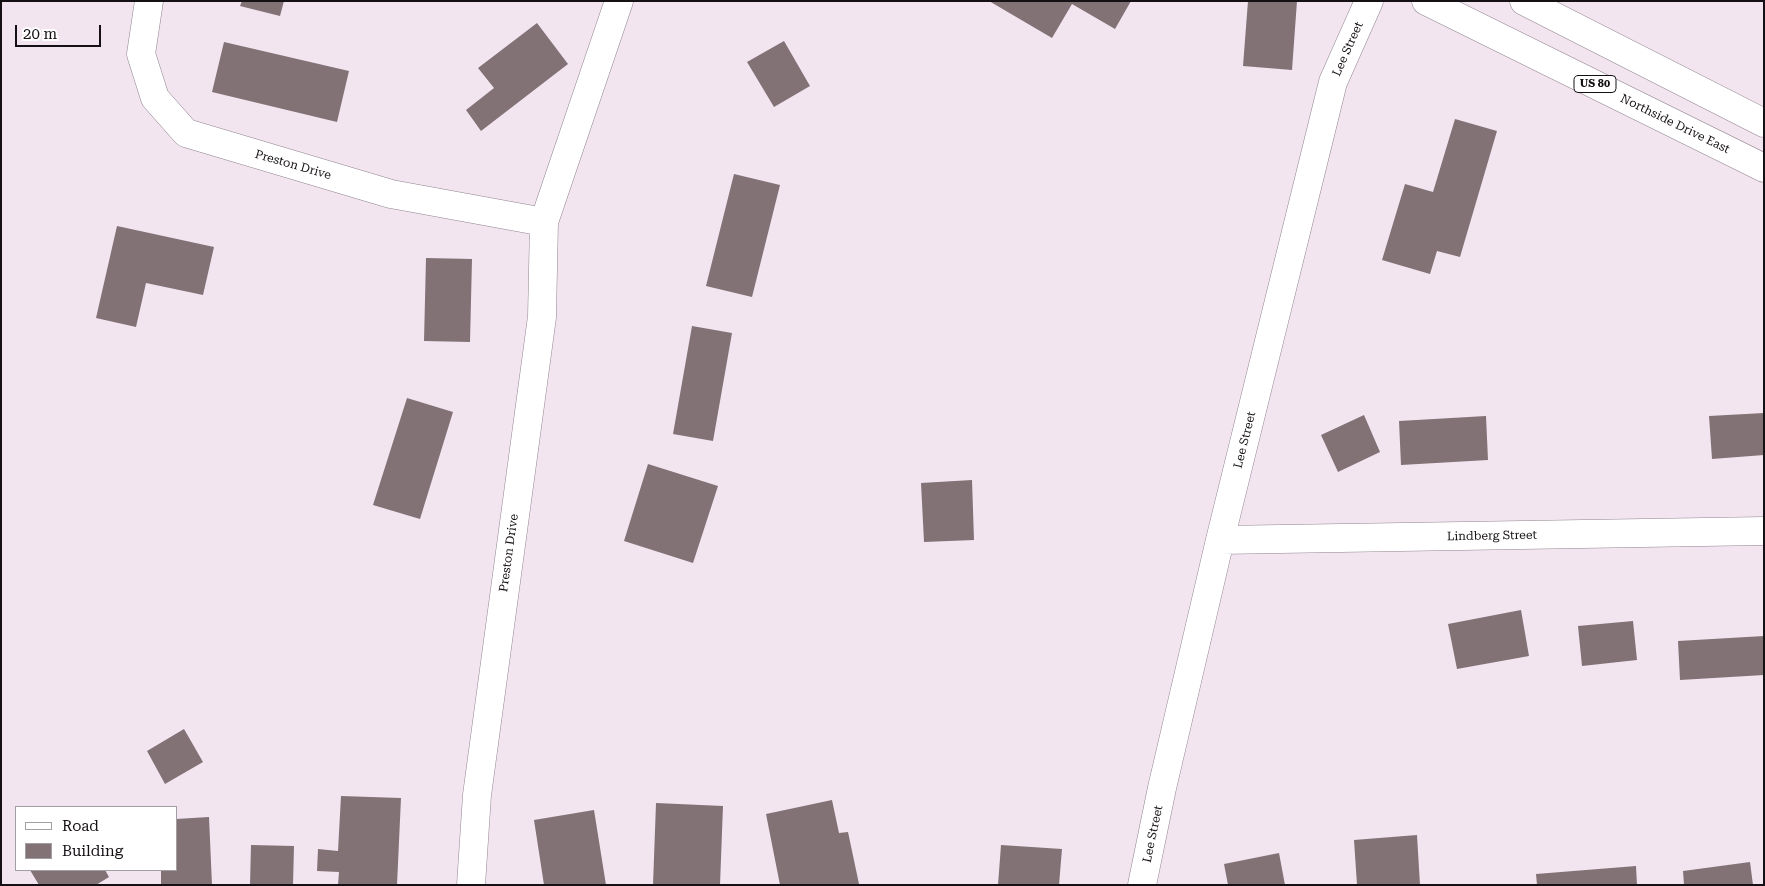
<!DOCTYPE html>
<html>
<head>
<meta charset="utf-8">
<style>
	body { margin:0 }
	#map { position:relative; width:1765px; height:886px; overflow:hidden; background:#f2e5f0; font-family:"Roboto Serif",serif }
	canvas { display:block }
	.frame { position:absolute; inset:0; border:2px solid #151014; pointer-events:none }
	.legend { position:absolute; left:15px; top:806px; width:162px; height:65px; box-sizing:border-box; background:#fff; border:1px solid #a19fa1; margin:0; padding:6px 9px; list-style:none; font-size:15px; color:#151014 }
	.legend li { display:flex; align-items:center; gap:10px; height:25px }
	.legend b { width:25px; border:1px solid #a19fa1 }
	.scale { position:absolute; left:15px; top:25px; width:86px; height:22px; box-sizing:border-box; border:2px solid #151014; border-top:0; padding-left:6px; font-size:15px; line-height:18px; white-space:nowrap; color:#151014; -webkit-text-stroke:4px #fff; paint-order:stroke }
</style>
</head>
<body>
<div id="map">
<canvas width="1765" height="886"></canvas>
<div class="frame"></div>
<ul class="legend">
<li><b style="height:6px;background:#fff"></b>Road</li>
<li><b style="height:14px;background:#827276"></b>Building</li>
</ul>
<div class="scale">20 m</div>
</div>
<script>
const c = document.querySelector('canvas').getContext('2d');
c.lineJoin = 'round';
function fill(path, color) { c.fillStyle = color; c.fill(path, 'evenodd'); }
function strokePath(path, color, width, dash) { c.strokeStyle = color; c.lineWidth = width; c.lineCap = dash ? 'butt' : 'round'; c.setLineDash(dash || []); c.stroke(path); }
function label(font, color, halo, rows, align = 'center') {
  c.font = font + ' "Roboto Serif",serif'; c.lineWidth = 4.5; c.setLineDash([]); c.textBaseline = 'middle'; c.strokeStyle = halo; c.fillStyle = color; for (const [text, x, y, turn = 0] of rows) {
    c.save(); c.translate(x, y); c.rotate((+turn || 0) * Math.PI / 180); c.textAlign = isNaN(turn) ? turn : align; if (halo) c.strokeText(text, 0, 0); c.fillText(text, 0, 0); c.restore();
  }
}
fill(new Path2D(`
	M242,1H284L280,16L240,6Z
	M989,1H1131L1115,29L1072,4L1052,38Z
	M1248,1H1297L1292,70L1243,66Z
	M537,23L568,64L481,131L466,110L494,88L478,68Z
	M784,41L810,86L774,107L747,62Z
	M224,42L349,71L337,122L212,92Z
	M1455,119L1497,131L1460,257L1437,251L1430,274L1382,260L1405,184L1433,192Z
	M734,174L780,185L752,297L706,286Z
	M117,226L214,247L203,295L146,283L136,327L96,318Z
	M426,258L472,259L470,342L424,341Z
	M692,326L732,333L713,441L673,434Z
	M407,398L453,412L420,519L373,505Z
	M1764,413V455L1712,459L1709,416Z
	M1364,415L1380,452L1338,472L1321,435Z
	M1486,416L1488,460L1401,465L1399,421Z
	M648,464L718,486L693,563L624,541Z
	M972,480L974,540L924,542L921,483Z
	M1521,610L1529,656L1457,669L1448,624Z
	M1633,621L1637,660L1582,666L1578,626Z
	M1764,636V675L1680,680L1678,641Z
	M184,729L203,762L165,784L147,751Z
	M341,796L401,798L397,885H338L339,872L317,871L318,849L338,851Z
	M832,800L839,833L848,832L859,884L780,885L766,814Z
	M656,803L723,806L720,885H653Z
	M594,810L606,885H544L534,820Z
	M209,817L212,885H161V870H176V819Z
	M1417,835L1420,885H1357L1354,840Z
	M251,845L294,846L293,885H250Z
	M1001,845L1062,849L1059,885H998Z
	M1279,853L1285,885H1228L1224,864Z
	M1750,862L1753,885H1684L1683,871Z
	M1636,866L1637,885H1537L1536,874Z
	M30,870H105L109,877L96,885H39Z`), '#827276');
const street = new Path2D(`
	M149,1L141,54L155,98L186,133L391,194L544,222L619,1
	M1220,540L1764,531
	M471,885L477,795L542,317L544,222
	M1142,885L1162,788L1220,540L1333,82L1369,1`);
const primary = new Path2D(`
	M1426,1L1764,168
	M1524,1L1764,123`);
strokePath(street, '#91858f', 29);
strokePath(primary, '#91858f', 29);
strokePath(street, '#fff', 28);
strokePath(primary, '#fff', 28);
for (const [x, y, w] of [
	[1595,84,42]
]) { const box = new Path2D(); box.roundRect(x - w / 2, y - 8.5, w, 17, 4); c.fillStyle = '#fff'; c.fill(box); strokePath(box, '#151014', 1); }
label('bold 11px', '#151014', null, [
	["US 80",1595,84]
]);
label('12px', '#151014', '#fff', [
	["Lee Street",1348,49,-66],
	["Northside Drive East",1675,124,26],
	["Preston Drive",293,165,16],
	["Lee Street",1245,440,-76],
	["Lindberg Street",1492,536,-1],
	["Preston Drive",509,553,-82],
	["Lee Street",1153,834,-78]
]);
</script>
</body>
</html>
